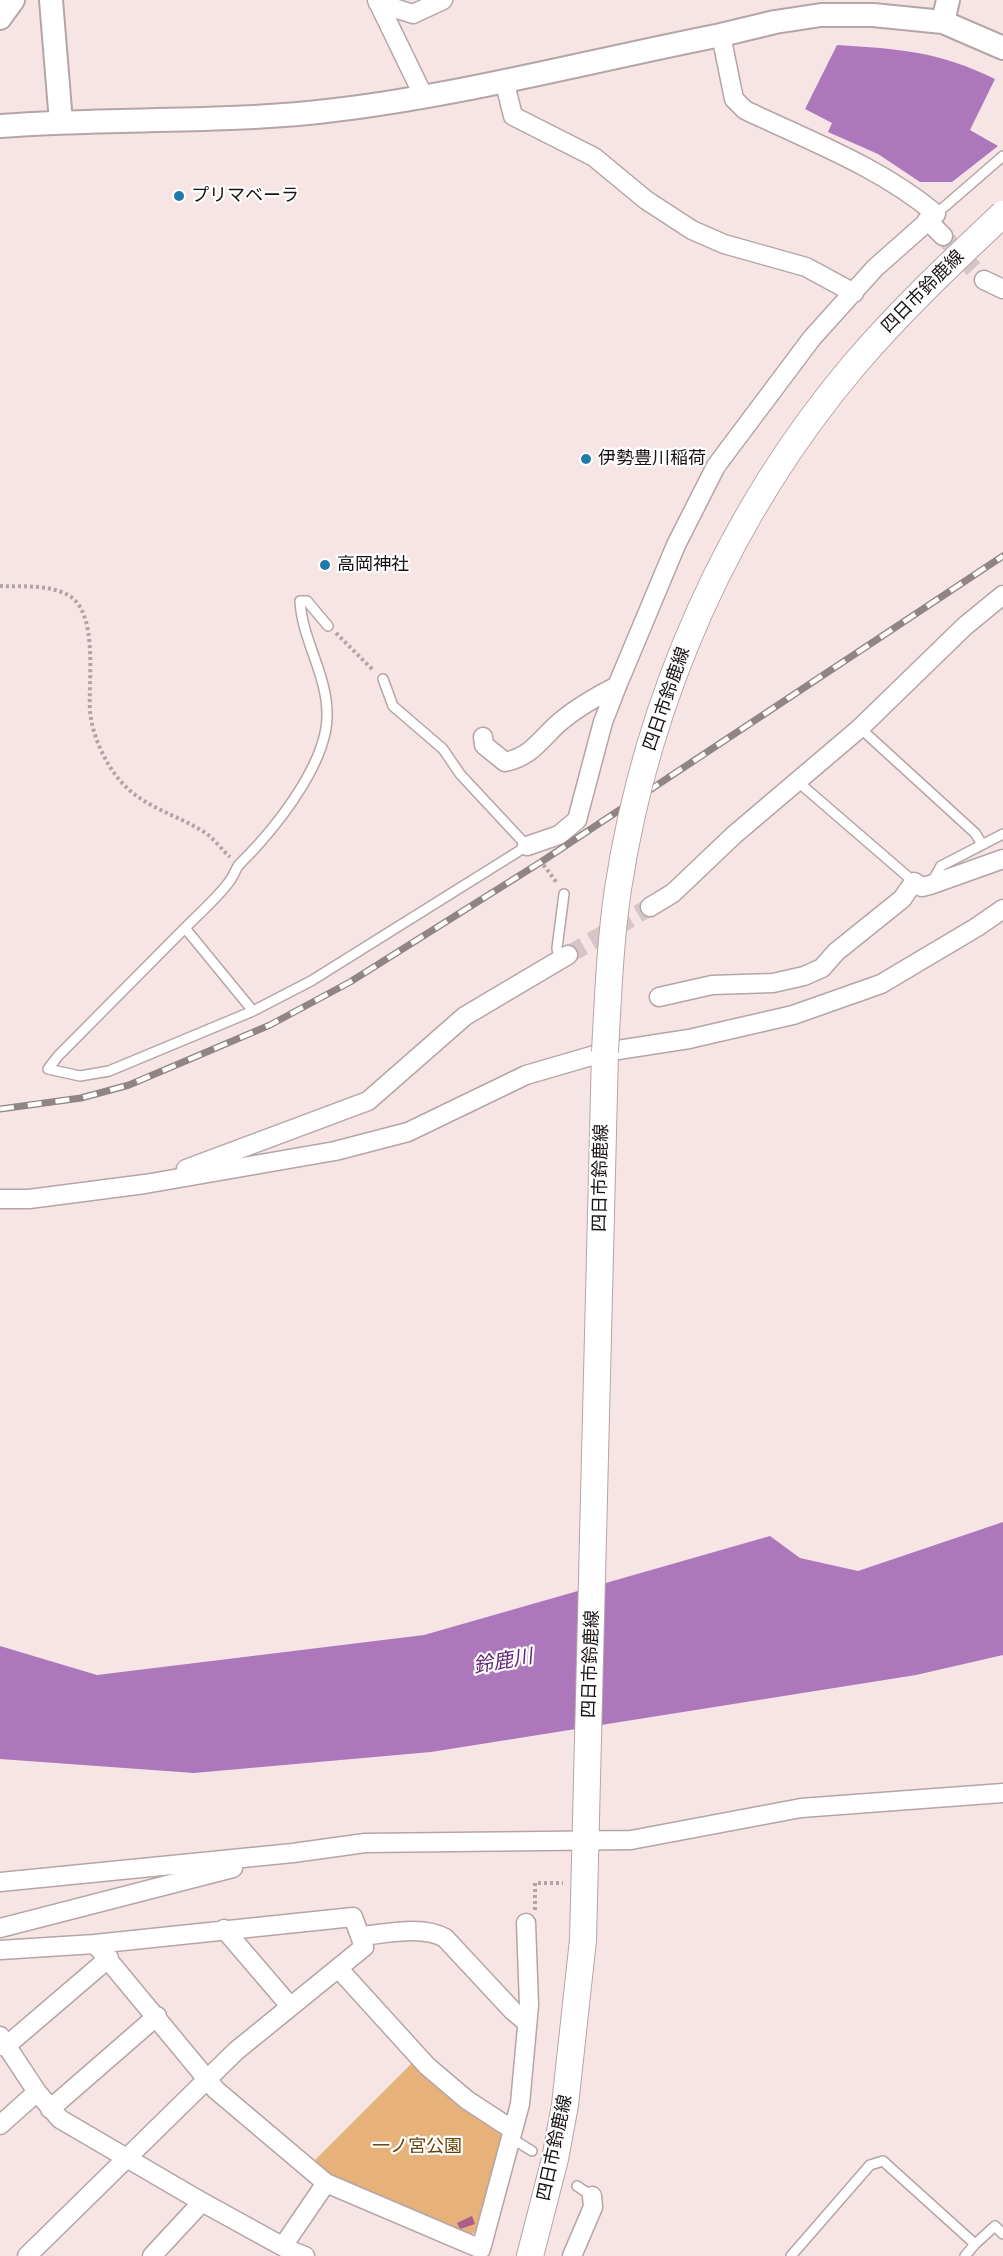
<!DOCTYPE html>
<html>
<head>
<meta charset="utf-8">
<style>
	body { margin:0 }
	canvas { display:block; background:#f7e5e6 }
</style>
</head>
<body>
<canvas width="1003" height="2256"></canvas>
<script>
const c = document.querySelector('canvas').getContext('2d');
c.lineJoin = 'round';
function fill(path, color) { c.fillStyle = color; c.fill(path, 'evenodd'); }
function strokePath(path, color, width, dash) { c.strokeStyle = color; c.lineWidth = width; c.lineCap = dash ? 'butt' : 'round'; c.setLineDash(dash || []); c.stroke(path); }
function label(font, color, halo, rows, align = 'center') {
  c.font = font + ' Manrope,"Noto Sans JP",sans-serif'; c.lineWidth = 4.5; c.setLineDash([]); c.textBaseline = 'middle'; c.strokeStyle = halo; c.fillStyle = color; for (const [text, x, y, turn = 0] of rows) {
    c.save(); c.translate(x, y); c.rotate((+turn || 0) * Math.PI / 180); c.textAlign = isNaN(turn) ? turn : align; if (halo) c.strokeText(text, 0, 0); c.fillText(text, 0, 0); c.restore();
  }
}
fill(new Path2D(`
	M413,2062L503,2132L481,2230L467,2236L329,2175L315,2160Z`), '#e6b27a');
fill(new Path2D(`
	M837,45C899,49 938,51 995,79L970,130L998,146L952,182H920L878,154L828,132L832,123L805,109Z
	M1003,1522V1655L916,1675L431,1752L194,1773L0,1759V1646L97,1675L424,1635L770,1536L800,1558L858,1571Z`), '#ad77bc');
fill(new Path2D(`
	M472,2216L475,2224L460,2229L457,2223Z`), '#ac5e8a');
strokePath(new Path2D(`
	M943,236L984,280
	M568,955L650,907`), '#d6c5c6', 18, [18, 9]);
const service = new Path2D(`
	M936,214L1003,156
	M860,728L975,833L982,844
	M797,781L914,882
	M932,882L941,866L1003,834
	M185,928C200,913 217,898 229,882C233,877 235,871 238,866C244,859 251,853 257,846C285,815 327,759 327,716C328,676 302,640 300,601H307L328,626
	M559,960L557,948L564,894
	M253,1011L109,1071L80,1076L48,1069L58,1056L185,928L253,1011L311,981L527,846L460,774L443,749L393,706L383,679
	M511,2138L532,2151
	M577,2186L592,2196
	M791,2256L870,2165L883,2161L975,2244L995,2226L1003,2234
	M965,2256L975,2244`);
const minor = new Path2D(`
	M377,0L423,95
	M378,3L413,14L443,0
	M504,80L513,116L594,157L646,200L692,230L724,244L806,267L854,293
	M927,220L943,236
	M984,280L1003,289
	M483,737L484,745L505,762C533,756 541,738 561,721C578,707 597,696 617,686
	M527,846L559,835L577,820L603,722L617,686L676,545L716,466L812,338L875,268L936,214C880,167 810,141 745,110L734,99L721,35
	M650,907L673,893L734,835L860,728L965,626L1003,595
	M659,997L712,985L773,983L804,976L822,968L836,952L902,899L914,882L922,887L930,885L1003,859
	M186,1169L368,1101L465,1016L568,955
	M0,1199H29L145,1184L335,1151L408,1132L526,1075L605,1052L689,1039L793,1015L881,984L977,927L1003,909
	M0,1882L293,1853L365,1843L631,1840L801,1808L1003,1793
	M0,1928L233,1868
	M224,1929L290,2006
	M95,1944L216,2090L326,2183L481,2249L520,2104L529,2005L526,1923
	M0,1950L95,1944L353,1917L360,1936
	M338,1968L427,2066L467,2100L513,2130
	M0,2036L37,2092L60,2119L202,2202L289,2250L305,2256
	M5,2047L109,1958
	M50,2109L157,2016
	M0,2125L37,2092
	M283,2246L326,2183
	M27,2256L236,2051L364,1947L360,1936C386,1934 421,1925 445,1938L513,2011L526,2022
	M152,2256L202,2202
	M572,2256L593,2207L592,2196`);
const tertiary = new Path2D(`
	M51,0L61,122
	M0,18L13,0
	M943,22L948,0
	M0,126C106,118 213,123 318,112C451,98 589,61 721,35L775,22L821,15H873L943,22L1003,48`);
const secondary = new Path2D(`
	M530,2256L555,2159L565,2105L583,1940L605,1052`);
strokePath(service, '#b5a5a6', 12);
strokePath(minor, '#b5a5a6', 21);
strokePath(tertiary, '#b5a5a6', 26);
strokePath(secondary, '#b5a5a6', 28);
strokePath(new Path2D(`
	M0,586C22,587 48,584 68,595C99,612 88,681 90,711C92,734 104,761 118,778C141,808 178,814 207,834C215,840 222,850 230,857
	M336,633L373,670
	M540,860L557,883
	M535,1910V1883H563`), '#b2a4a5', 4, [3, 3]);
strokePath(service, '#fff', 9);
strokePath(minor, '#fff', 18);
strokePath(tertiary, '#fff', 22);
strokePath(secondary, '#fff', 26);
const rail = new Path2D(`
	M0,1109L81,1098L129,1085L270,1025L350,982L541,862L1003,556`);
strokePath(rail, '#908485', 7);
strokePath(rail, '#fff', 4.5, [14]);
const secondaryBridge = new Path2D(`
	M605,1052C608,997 610,943 618,889C647,698 729,513 854,365C900,311 951,263 1003,214`);
strokePath(secondaryBridge, '#b5a5a6', 28, []);
strokePath(secondaryBridge, '#fff', 26);
for (const [x, y, r, color] of [
	[179,196,6,"#207aa9"],
	[586,459,6,"#207aa9"],
	[325,565,6,"#207aa9"]
]) { const dot = new Path2D(); dot.arc(x, y, r, 0, 2 * Math.PI); c.fillStyle = color; c.fill(dot); strokePath(dot, '#fff', 2); }
label('18px', '#181213', '#fff', [
	["プリマベーラ",191,196],
	["伊勢豊川稲荷",598,459],
	["高岡神社",337,565]
], 'left');
label('18px', '#181213', '#fff', [
	["四日市鈴鹿線",923,292,-45],
	["四日市鈴鹿線",667,699,-71],
	["四日市鈴鹿線",601,1178,-89],
	["四日市鈴鹿線",591,1664,-88],
	["四日市鈴鹿線",555,2148,-78]
]);
label('18px', '#673f03', '#fff', [
	["一ノ宮公園",417,2147]
]);
label('italic 20px', '#652377', '#fff', [
	["鈴鹿川",503,1662,-10]
]);
</script>
</body>
</html>
